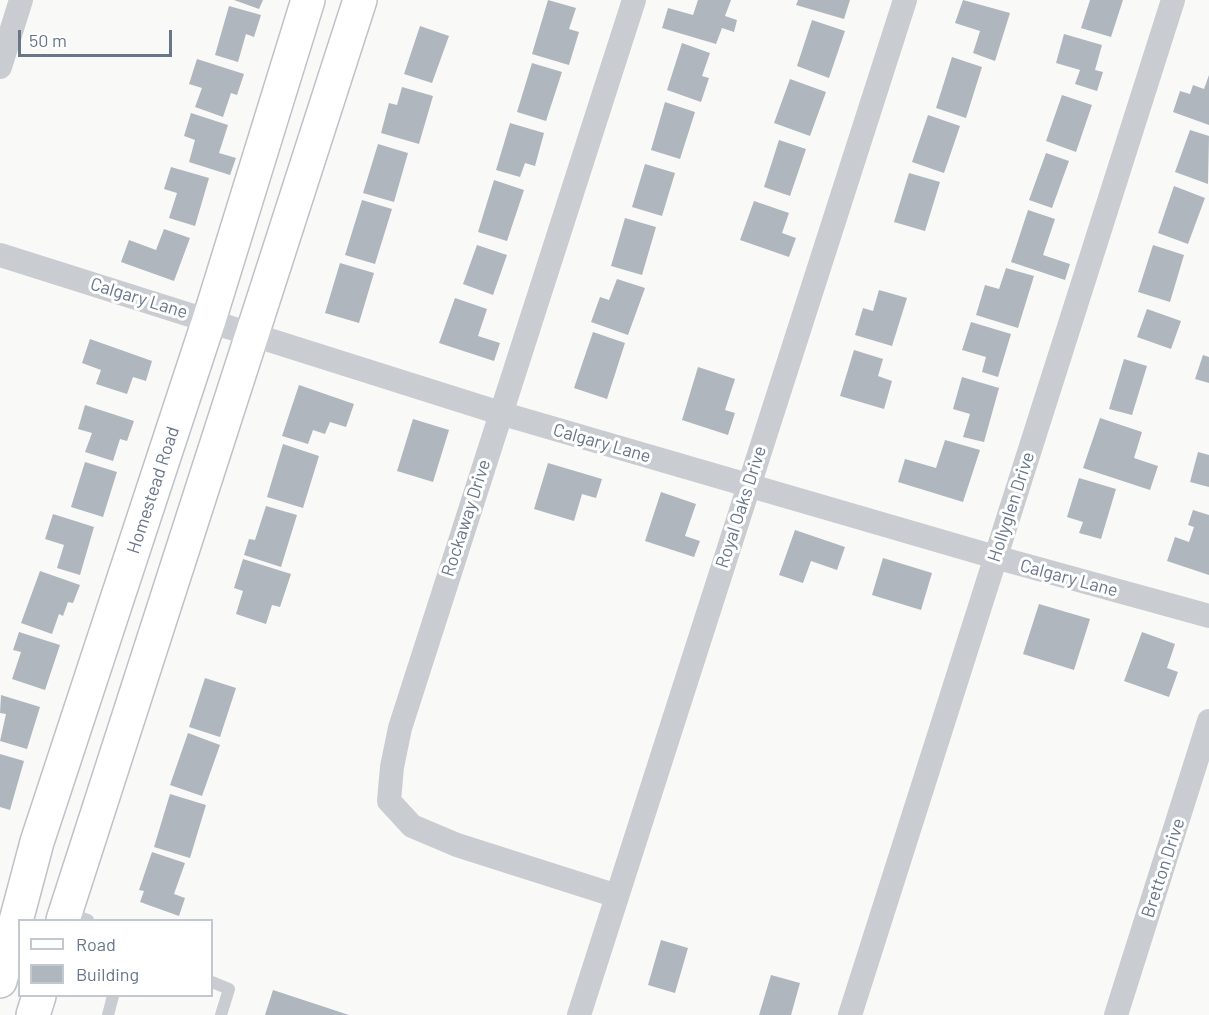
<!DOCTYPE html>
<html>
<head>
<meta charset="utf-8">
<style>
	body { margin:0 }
	#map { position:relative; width:1209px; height:1015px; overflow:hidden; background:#f9f9f7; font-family:Barlow,sans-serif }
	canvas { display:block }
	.legend { position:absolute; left:18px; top:919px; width:195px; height:78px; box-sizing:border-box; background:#fff; border:2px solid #c2c8d0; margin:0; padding:8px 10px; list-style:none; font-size:18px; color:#67768a }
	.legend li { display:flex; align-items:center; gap:12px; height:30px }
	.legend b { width:30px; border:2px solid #c2c8d0 }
	.scale { position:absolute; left:18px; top:30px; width:154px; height:27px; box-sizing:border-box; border:3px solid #67768a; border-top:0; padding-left:8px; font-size:18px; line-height:21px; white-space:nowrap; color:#67768a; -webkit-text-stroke:4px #fff; paint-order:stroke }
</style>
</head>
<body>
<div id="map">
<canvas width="1209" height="1015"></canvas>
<ul class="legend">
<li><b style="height:8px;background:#fff"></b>Road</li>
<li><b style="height:16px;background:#b0b6be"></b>Building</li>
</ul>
<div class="scale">50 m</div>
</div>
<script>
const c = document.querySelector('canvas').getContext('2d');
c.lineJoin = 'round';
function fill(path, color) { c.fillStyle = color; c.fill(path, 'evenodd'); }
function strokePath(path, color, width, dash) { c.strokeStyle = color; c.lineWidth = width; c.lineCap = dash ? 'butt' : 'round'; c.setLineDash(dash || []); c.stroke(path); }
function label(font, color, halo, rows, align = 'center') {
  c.font = font + ' Barlow,sans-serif'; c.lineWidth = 6; c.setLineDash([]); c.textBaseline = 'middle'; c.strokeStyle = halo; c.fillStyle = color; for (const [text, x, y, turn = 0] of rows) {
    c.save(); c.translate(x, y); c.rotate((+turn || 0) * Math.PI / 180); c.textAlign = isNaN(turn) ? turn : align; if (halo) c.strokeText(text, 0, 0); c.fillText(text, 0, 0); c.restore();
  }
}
fill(new Path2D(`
	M234,0H263L259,9Z
	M548,0L576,8L569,29L579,32L569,65L532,54Z
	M698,0H731L725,16L737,20L734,32L722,28L716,44L662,28L668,8L693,15Z
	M798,0H850L844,19L796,5Z
	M963,0L1010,13L995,61L973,53L980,31L955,23Z
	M1090,0H1123L1111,37L1081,28Z
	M229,6L261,15L254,37L246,34L238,62L215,55Z
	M812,20L845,31L829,78L797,66Z
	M420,26L449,36L432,83L404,74Z
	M1064,34L1102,45L1095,70L1103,72L1097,91L1075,84L1080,70L1056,63Z
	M682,43L710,53L702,76L709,78L701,102L667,90Z
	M952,57L982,67L966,118L936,108Z
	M197,59L244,74L237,95L231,93L223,117L195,107L202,88L189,84Z
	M532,63L562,72L546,121L517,112Z
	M1209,75V125L1173,112L1180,91L1190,94L1193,85L1204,89Z
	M790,79L826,92L810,136L774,123Z
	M402,87L433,96L419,144L381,133L389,103L397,105Z
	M1062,95L1092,105L1076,152L1046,141Z
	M665,102L695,112L680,159L651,150Z
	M191,113L228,125L219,153L236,158L230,175L189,162L195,140L184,136Z
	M928,115L960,126L944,173L912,162Z
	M510,123L544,133L535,166L525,163L520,177L496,170Z
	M1190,130L1209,136L1208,184L1175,172Z
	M779,140L806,149L790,196L764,187Z
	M378,144L408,153L394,202L363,193Z
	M1046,153L1069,161L1052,208L1029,200Z
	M645,164L675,173L662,216L632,207Z
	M171,167L209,178L195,226L169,218L177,193L164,189Z
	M909,173L940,182L925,231L894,222Z
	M494,180L524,190L507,241L478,232Z
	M1174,186L1205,198L1188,244L1158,233Z
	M362,200L392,209L375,264L345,255Z
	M754,201L789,213L782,233L796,238L789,257L740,240Z
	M1028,210L1055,219L1043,255L1070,264L1065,280L1011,262Z
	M625,218L656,227L642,275L611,266Z
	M164,229L190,238L174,281L121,262L129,240L156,250Z
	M477,245L507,255L493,295L463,284Z
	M1153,245L1184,255L1170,302L1138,292Z
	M340,263L374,273L359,323L325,313Z
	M1006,268L1034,276L1018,328L976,315L985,285L999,289Z
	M617,279L645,288L628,335L591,322L600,297L609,300Z
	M879,290L907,298L892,346L855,335L863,308L873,311Z
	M455,298L487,309L478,336L500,343L494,361L439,343Z
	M1147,309L1181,321L1171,349L1137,337Z
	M971,322L1011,334L998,377L982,372L986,357L962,350Z
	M593,332L625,343L607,399L574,388Z
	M90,339L152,361L146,381L133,377L127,394L96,384L101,370L82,363Z
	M854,350L883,359L878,376L892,381L884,409L840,396Z
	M1203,355L1209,357V383L1195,379Z
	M1124,359L1147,366L1132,415L1109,409Z
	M698,367L735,379L725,410L735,413L728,435L682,420Z
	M962,377L999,388L984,442L963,437L970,414L953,409Z
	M299,385L354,404L346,427L330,422L325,434L313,430L308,444L282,436Z
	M85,405L134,421L127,441L120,439L113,461L85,452L92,433L78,429Z
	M1100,418L1142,432L1134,458L1158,466L1150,490L1083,468Z
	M413,419L449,430L433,482L397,471Z
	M945,440L980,450L963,502L898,482L905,459L936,468Z
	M283,444L319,456L303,508L267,497Z
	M1198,452L1209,455V487L1190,482Z
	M85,462L117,472L103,517L71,507Z
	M548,463L602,479L596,498L582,494L574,521L534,509Z
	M1079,478L1116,489L1101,539L1079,533L1083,522L1067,517Z
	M661,492L696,504L685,536L700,541L694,557L645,541Z
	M266,506L297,515L281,567L244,555L249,539L255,540Z
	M1193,510L1209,515V575L1167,561L1175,537L1189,542L1194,527L1188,525Z
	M53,514L94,527L80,575L57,568L64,545L45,539Z
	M795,530L845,547L837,570L811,561L803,583L779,575Z
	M883,558L932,573L921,610L872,595Z
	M243,559L291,574L280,607L272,605L266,624L236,614L243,591L234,588Z
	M40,571L80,585L73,603L68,602L63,616L59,614L52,634L21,623Z
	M1039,604L1090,619L1074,670L1023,654Z
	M19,632L60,645L45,690L12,679L21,652L13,650Z
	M1142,632L1175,644L1167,668L1178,672L1169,697L1124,681Z
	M205,678L236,688L220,737L189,727Z
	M1,695L40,707L27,749L0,741L6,714L0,713Z
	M188,733L220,745L202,796L170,785Z
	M0,754L24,761L10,810L0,807Z
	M170,794L206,805L190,858L154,847Z
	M152,852L185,863L174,894L185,898L179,916L140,902L144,891L139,890Z
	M661,940L688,948L675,993L648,985Z
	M771,975L800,983L791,1015H759Z
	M273,990L349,1015H265Z`), '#b0b6be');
const secondary = new Path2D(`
	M63,920L360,0
	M0,981L37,842L209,320L308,0
	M33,1015L39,996`);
strokePath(secondary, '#bec1c7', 36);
strokePath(new Path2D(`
	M67,912L88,920
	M212,982L229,989L221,1015
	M108,1015L113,996`), '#c9ccd0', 12);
strokePath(new Path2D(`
	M0,67L21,0
	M0,255L500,413L995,557L1209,616
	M617,896L457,845L412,826L389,801L392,767L400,728L634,0
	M579,1015L905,0
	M850,1015L1173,0
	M1116,1015L1209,721`), '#c9ccd0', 24);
strokePath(secondary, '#fff', 33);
label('18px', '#67768a', '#fff', [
	["Calgary Lane",139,298,17],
	["Calgary Lane",602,443,16],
	["Homestead Road",153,490,-72],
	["Royal Oaks Drive",741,507,-72],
	["Hollyglen Drive",1011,507,-72],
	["Rockaway Drive",466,518,-72],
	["Calgary Lane",1069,578,15],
	["Bretton Drive",1163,868,-72]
]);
</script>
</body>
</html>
